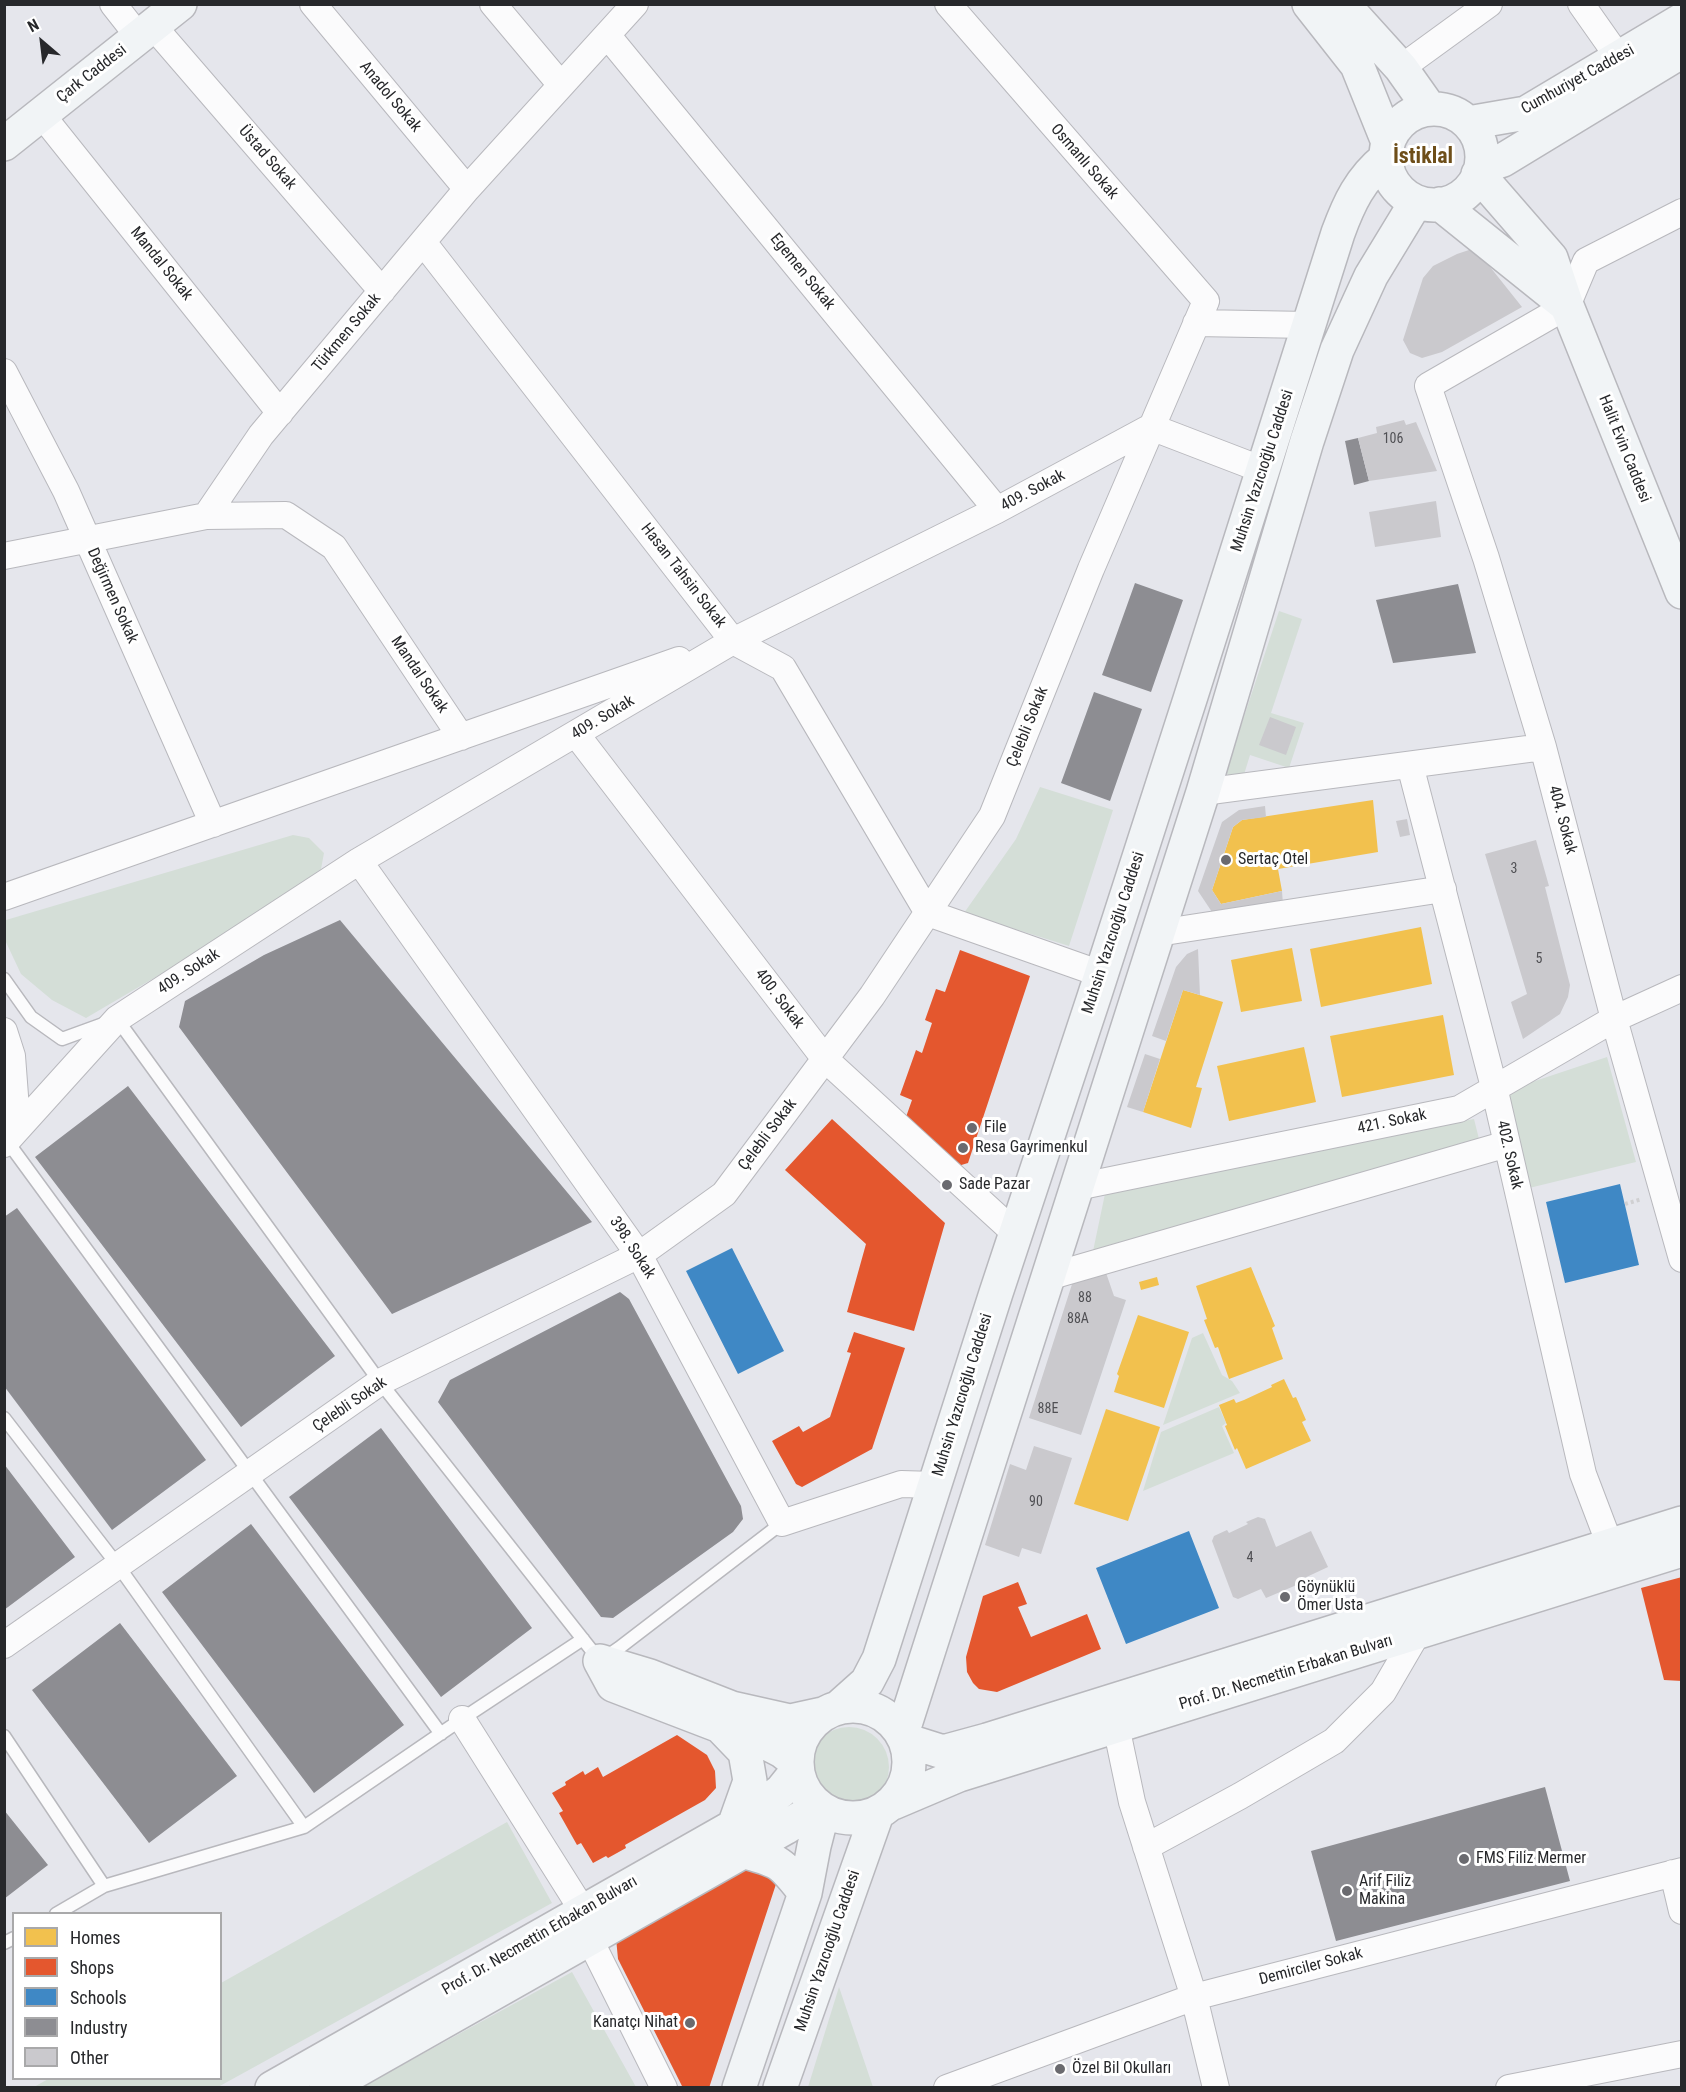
<!DOCTYPE html>
<html>
<head>
<meta charset="utf-8">
<style>
	body { margin:0 }
	#map { position:relative; width:1686px; height:2092px; overflow:hidden; background:#e5e6ec; font-family:"Roboto Condensed",sans-serif }
	canvas { display:block }
	.frame { position:absolute; inset:0; border:6px solid #27282b; pointer-events:none }
	.legend { position:absolute; left:12px; top:1912px; width:210px; height:168px; box-sizing:border-box; background:#fff; border:2px solid #a9a9aa; margin:0; padding:8px 10px; list-style:none; font-size:18px; color:#27282b }
	.legend li { display:flex; align-items:center; gap:12px; height:30px }
	.legend b { width:30px; border:2px solid #a9a9aa }
	.north { position:absolute; left:12px; top:12px; width:60px; height:60px; -webkit-text-stroke:4px #fff; paint-order:stroke; rotate:332deg; font-size:16px; font-weight:700; line-height:24px; text-align:center; color:#27282b }
	.north::after { content:''; display:block; margin:auto; width:21px; height:27px; background:#27282b; clip-path:polygon(50% 0,100% 100%,50% 72%,0 100%) }
</style>
</head>
<body>
<div id="map">
<canvas width="1686" height="2092"></canvas>
<div class="frame"></div>
<ul class="legend">
<li><b style="height:16px;background:#f2c14e"></b>Homes</li>
<li><b style="height:16px;background:#e4572e"></b>Shops</li>
<li><b style="height:16px;background:#3f88c5"></b>Schools</li>
<li><b style="height:16px;background:#8d8d92"></b>Industry</li>
<li><b style="height:16px;background:#cac9cd"></b>Other</li>
</ul>
<div class="north">N</div>
</div>
<script>
const c = document.querySelector('canvas').getContext('2d');
c.lineJoin = 'round';
function fill(path, color) { c.fillStyle = color; c.fill(path, 'evenodd'); }
function strokePath(path, color, width, dash) { c.strokeStyle = color; c.lineWidth = width; c.lineCap = dash ? 'butt' : 'round'; c.setLineDash(dash || []); c.stroke(path); }
function label(font, color, halo, rows, align = 'center') {
  c.font = font + ' "Roboto Condensed",sans-serif'; c.lineWidth = 6; c.setLineDash([]); c.textBaseline = 'middle'; c.strokeStyle = halo; c.fillStyle = color; for (const [text, x, y, turn = 0] of rows) {
    c.save(); c.translate(x, y); c.rotate((+turn || 0) * Math.PI / 180); c.textAlign = isNaN(turn) ? turn : align; if (halo) c.strokeText(text, 0, 0); c.fillText(text, 0, 0); c.restore();
  }
}
fill(new Path2D(`
	M1279,611L1302,619L1271,713L1304,723L1289,768L1250,755L1242,781L1230,780L1226,771Z
	M1040,787L1113,810L1069,946L964,913L1016,839Z
	M293,835L309,838L324,853L321,869L253,920L86,1018L52,1000L21,974L5,940L6,920Z
	M1607,1057L1636,1162L1525,1189L1505,1091Z
	M1474,1119L1480,1143L1092,1256L1106,1189Z
	M1203,1333L1222,1375L1232,1381L1240,1393L1163,1425L1192,1338Z
	M1219,1407L1226,1423L1222,1426L1234,1453L1143,1491L1161,1432Z
	M809 1767a40 40 0 1 1 80 0a40 40 0 1 1-80 0Z
	M507,1822L552,1903L218,2087H34L50,2078H220L221,1983Z
	M572,1972L636,2087H362Z
	M839,1987L873,2087H808Z`), '#d4ded7');
fill(new Path2D(`
	M1373,800L1378,852L1278,869L1282,891L1221,904L1212,890L1233,827L1242,820Z
	M1421,927L1432,984L1321,1007L1310,949Z
	M1292,948L1302,1001L1241,1012L1231,960Z
	M1183,990L1223,1002L1196,1087L1202,1088L1191,1128L1143,1112Z
	M1443,1015L1454,1075L1342,1097L1330,1036Z
	M1304,1047L1316,1102L1229,1121L1217,1066Z
	M1251,1267L1275,1326L1272,1328L1283,1359L1229,1379L1218,1347L1215,1348L1204,1320L1207,1319L1196,1286Z
	M1157,1277L1159,1285L1141,1290L1139,1282Z
	M1138,1315L1189,1332L1164,1408L1114,1392L1119,1376L1117,1374Z
	M1284,1379L1293,1398L1296,1397L1306,1420L1302,1422L1311,1441L1246,1469L1237,1448L1235,1450L1225,1426L1227,1425L1219,1405L1234,1399L1236,1403L1244,1400L1272,1387L1271,1385Z
	M1106,1409L1160,1427L1128,1521L1074,1504Z`), '#f2c14e');
fill(new Path2D(`
	M960,950L1030,976L968,1163L958,1166L906,1117L912,1100L900,1095L916,1050L922,1053L932,1023L925,1020L936,989L945,992Z
	M832,1119L945,1223L914,1331L847,1312L866,1244L785,1170Z
	M854,1332L905,1348L872,1449L802,1487L796,1484L772,1441L799,1426L803,1432L830,1417L851,1353L847,1352Z
	M1682,1577V1681L1664,1680L1641,1588Z
	M1018,1582L1027,1604L1018,1607L1031,1637L1087,1614L1101,1649L997,1692L979,1689L973,1683L967,1672L966,1657L983,1596Z
	M677,1735L707,1755L715,1771L716,1788L705,1800L625,1845L626,1848L608,1858L606,1856L593,1863L581,1843L577,1845L559,1813L563,1811L552,1793L566,1785L565,1782L583,1771L585,1775L598,1767L603,1777Z
	M760,1866L778,1878L709,2088H683L618,1959L616,1938L738,1869Z`), '#e4572e');
fill(new Path2D(`
	M1620,1184L1639,1265L1565,1283L1546,1202Z
	M732,1248L784,1351L738,1374L686,1271Z
	M1189,1531L1219,1608L1126,1644L1096,1568Z`), '#3f88c5');
fill(new Path2D(`
	M1358,438L1369,481L1354,485L1345,441Z
	M1135,583L1183,600L1151,692L1102,675Z
	M1458,584L1476,653L1393,663L1376,600Z
	M1094,692L1142,709L1110,801L1061,783Z
	M340,920L592,1222L392,1314L179,1027L185,1001L264,955Z
	M128,1086L335,1356L241,1427L35,1157Z
	M17,1208L206,1460L112,1530L4,1386V1217Z
	M620,1292L629,1299L741,1506L743,1519L733,1532L613,1618L601,1617L438,1402L450,1380Z
	M381,1428L532,1628L441,1697L289,1497Z
	M4,1464L75,1557L4,1610Z
	M251,1524L404,1725L314,1793L162,1592Z
	M120,1623L237,1776L149,1843L32,1690Z
	M1545,1787L1570,1881L1336,1941L1311,1851Z
	M4,1810L48,1865L4,1899Z`), '#8d8d92');
fill(new Path2D(`
	M1475,248L1522,307L1442,352L1422,358L1410,353L1403,340L1423,278L1433,266L1457,254Z
	M1404,420L1406,425L1416,422L1437,471L1369,481L1358,438L1377,433L1376,427Z
	M1436,501L1441,537L1375,547L1369,512Z
	M1270,717L1296,727L1286,755L1259,745Z
	M1265,806L1266,817L1242,820L1233,827L1212,890L1221,904L1282,891L1283,905L1214,915L1198,891L1222,822L1239,810Z
	M1407,819L1410,835L1400,837L1396,821Z
	M1536,840L1549,886L1545,887L1570,985L1568,997L1560,1014L1523,1039L1511,1002L1527,994L1485,854Z
	M1198,949L1200,995L1183,990L1166,1041L1152,1036L1176,967L1187,954Z
	M1145,1054L1160,1059L1143,1112L1127,1107Z
	M1104,1267L1114,1296L1126,1300L1081,1435L1029,1418L1074,1278Z
	M1034,1446L1072,1458L1041,1554L1022,1548L1019,1557L985,1545L1010,1464L1026,1470Z
	M1258,1517L1265,1519L1276,1547L1311,1531L1328,1567L1298,1581L1299,1584L1266,1598L1261,1589L1238,1599L1233,1597L1212,1541L1214,1536L1227,1530L1229,1533L1248,1524L1246,1522Z`), '#cac9cd');
const lane = new Path2D(`
	M4,979L31,1017L62,1039L117,1019L380,1382L600,1661L619,1648L782,1523
	M7,1141L441,1734
	M4,1418L119,1567L304,1827
	M4,1736L104,1886
	M56,1914L104,1886L304,1827L462,1719L583,1639
	M4,1943L14,1938`);
const street = new Path2D(`
	M113,4L139,37
	M313,4L467,189
	M493,4L561,85
	M1581,4L1619,58
	M153,26L382,291
	M607,35L997,510
	M1401,68L1489,4
	M41,114L280,413
	M1682,212L1586,261L1567,306L1428,386L1486,558L1543,747L1614,1019L1682,1259
	M423,242L733,641L783,668L928,913L1101,974
	M1196,323L1309,325
	M4,372L66,491L213,824
	M206,516L286,515L334,547L461,737
	M4,556L206,516L261,435L467,189L635,4
	M576,734L825,1059L1015,1233
	M1410,765L1494,1087L1583,1474L1610,1545
	M1203,792L1543,747
	M359,861L639,1255L782,1523L901,1484L935,1485
	M4,897L679,660
	M1158,933L1443,889
	M4,1031L12,1056L16,1109L4,1130
	M4,1144L117,1019L359,861L733,641L997,510L1151,427L1263,470
	M1077,1187L1459,1109L1614,1019L1682,988
	M1048,1277L1507,1144
	M4,1645L380,1382L639,1255L724,1194L872,996L992,816L1091,569L1206,301L948,4
	M462,1719L583,1911
	M1116,1726L1132,1802L1194,1997L1216,2088
	M1146,1847L1240,1796L1334,1741L1383,1692L1418,1632
	M1673,1873L1682,1911
	M589,1938L664,2088
	M947,2088L1194,1997L1682,1871
	M1509,2088L1682,2054`);
const secondary = new Path2D(`
	M1309,4L1357,65L1388,142
	M1343,4L1401,68L1430,109
	M1386 157a48 48 0 1 1 96 0a48 48 0 1 1-96 0Z
	M1468,123L1526,113L1682,20
	M4,144L180,4
	M1481,167L1503,160L1682,51
	M1478,174L1551,258L1567,306L1682,592
	M1440,204L1567,306
	M797 1762a56 56 0 1 1 112 0a56 56 0 1 1-112 0Z
	M839,1707L867,1682L879,1659L996,1293L1094,997L1191,696L1338,233C1349,203 1360,179 1386,158
	M720,1726L745,1752L750,1781L734,1826
	M902,1734L1203,792L1307,441L1337,350L1371,276L1416,202
	M905,1740L943,1752L987,1740L1682,1523
	M796,1762L782,1751L757,1738L720,1726L613,1685L600,1661L650,1676L732,1708L790,1721L822,1714
	M893,1803L959,1775L1682,1550
	M742,1851C780,1861 781,1862 805,1893
	M272,2088L734,1826L781,1791L797,1771
	M326,2088L785,1828L818,1807
	M739,2088L805,1893L814,1846L823,1811
	M780,2088L877,1814`);
strokePath(lane, '#b8b8bd', 15);
strokePath(street, '#b8b8bd', 28);
strokePath(secondary, '#b8b8bd', 36);
strokePath(new Path2D(`
	M1625,1204L1642,1199`), '#d0d0d2', 4, [3, 3]);
strokePath(lane, '#fbfbfc', 12);
strokePath(street, '#fbfbfc', 26);
strokePath(secondary, '#f1f4f6', 33);
for (const [x, y, r, color] of [
	[1226,860,6,"#6a6a6f"],
	[972,1128,6,"#6a6a6f"],
	[963,1148,6,"#6a6a6f"],
	[947,1185,6,"#6a6a6f"],
	[1285,1597,6,"#6a6a6f"],
	[1464,1859,6,"#6a6a6f"],
	[1347,1891,6,"#6a6a6f"],
	[690,2023,6,"#6a6a6f"],
	[1060,2069,6,"#6a6a6f"]
]) { const dot = new Path2D(); dot.arc(x, y, r, 0, 2 * Math.PI); c.fillStyle = color; c.fill(dot); strokePath(dot, '#fff', 2); }
label('14px', '#505054', null, [
	["106",1393,439],
	["3",1514,869],
	["5",1539,959],
	["88",1085,1298],
	["88A",1078,1319],
	["88E",1048,1409],
	["90",1036,1502],
	["4",1250,1558]
]);
label('16px', '#27282b', '#fff', [
	["Çark Caddesi",92,74,-38],
	["Cumhuriyet Caddesi",1578,80,-29],
	["Anadol Sokak",390,97,50],
	["Üstad Sokak",267,158,49],
	["Osmanlı Sokak",1084,162,49],
	["Mandal Sokak",161,264,51],
	["Egemen Sokak",802,272,51],
	["Türkmen Sokak",347,333,-50],
	["Halit Evin Caddesi",1624,449,68],
	["Muhsin Yazıcıoğlu Caddesi",1263,471,-72],
	["409. Sokak",1033,491,-28],
	["Hasan Tahsin Sokak",683,576,52],
	["Değirmen Sokak",112,596,66],
	["Mandal Sokak",419,675,56],
	["409. Sokak",603,718,-31],
	["Çelebli Sokak",1028,727,-68],
	["404. Sokak",1562,820,75],
	["Muhsin Yazıcıoğlu Caddesi",1114,933,-72],
	["409. Sokak",189,972,-33],
	["400. Sokak",779,999,53],
	["421. Sokak",1392,1122,-12],
	["Çelebli Sokak",768,1135,-53],
	["402. Sokak",1509,1155,77],
	["398. Sokak",632,1248,57],
	["Muhsin Yazıcıoğlu Caddesi",963,1395,-73],
	["Çelebli Sokak",350,1405,-34],
	["Prof. Dr. Necmettin Erbakan Bulvarı",1286,1673,-17],
	["Prof. Dr. Necmettin Erbakan Bulvarı",540,1936,-30],
	["Muhsin Yazıcıoğlu Caddesi",828,1951,-71],
	["Demirciler Sokak",1311,1967,-15]
]);
label('16px', '#27282b', '#fff', [
	["Sertaç Otel",1238,860],
	["File",984,1128],
	["Resa Gayrimenkul",975,1148],
	["Sade Pazar",959,1185],
	["Göynüklü",1297,1588],
	["Ömer Usta",1297,1606],
	["FMS Filiz Mermer",1476,1859],
	["Arif Filiz",1359,1882],
	["Makina",1359,1900],
	["Kanatçı Nihat",678,2023,"right"],
	["Özel Bil Okulları",1072,2069]
], 'left');
label('bold 22px', '#6e4e19', '#fff', [
	["İstiklal",1423,157]
]);
</script>
</body>
</html>
